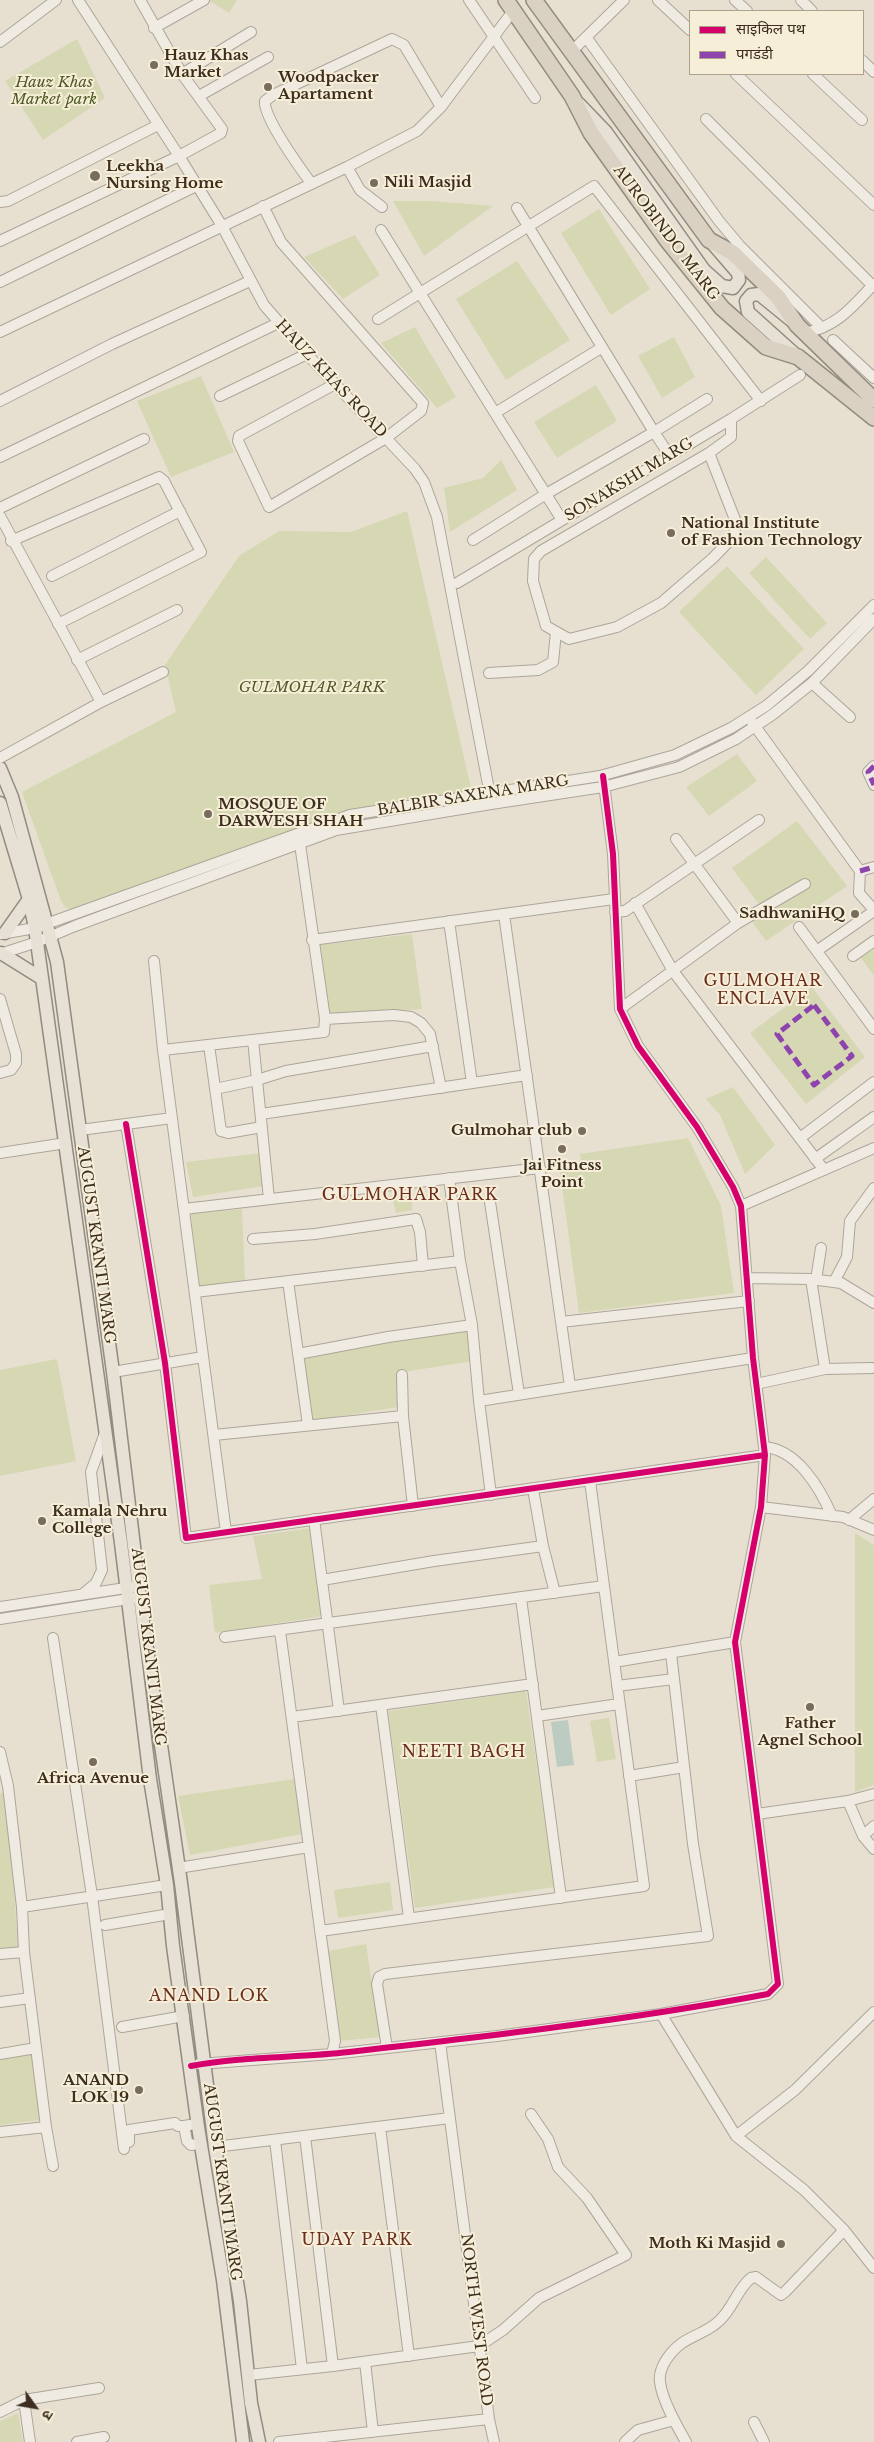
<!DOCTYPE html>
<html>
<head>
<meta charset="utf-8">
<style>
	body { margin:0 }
	#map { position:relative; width:874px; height:2442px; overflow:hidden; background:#e7e0d1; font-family:"Libre Baskerville","Noto Sans Devanagari",serif }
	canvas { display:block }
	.legend { position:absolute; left:689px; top:10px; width:175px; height:65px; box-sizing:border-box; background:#f7eed8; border:1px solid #ada18e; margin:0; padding:6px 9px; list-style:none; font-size:15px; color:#3d2e20 }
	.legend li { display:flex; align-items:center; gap:10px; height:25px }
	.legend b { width:25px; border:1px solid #ada18e }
	.north { position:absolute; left:10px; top:2382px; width:50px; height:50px; -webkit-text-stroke:4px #f7eed8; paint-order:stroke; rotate:122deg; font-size:14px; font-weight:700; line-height:20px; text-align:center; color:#3d2e20 }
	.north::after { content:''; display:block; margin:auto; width:18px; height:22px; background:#3d2e20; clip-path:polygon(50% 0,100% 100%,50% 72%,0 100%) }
</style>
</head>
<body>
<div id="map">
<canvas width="874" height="2442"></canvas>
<ul class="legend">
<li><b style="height:6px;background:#d6006c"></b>साइकिल पथ</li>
<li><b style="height:6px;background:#8e44ad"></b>पगडंडी</li>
</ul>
<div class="north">उ</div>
</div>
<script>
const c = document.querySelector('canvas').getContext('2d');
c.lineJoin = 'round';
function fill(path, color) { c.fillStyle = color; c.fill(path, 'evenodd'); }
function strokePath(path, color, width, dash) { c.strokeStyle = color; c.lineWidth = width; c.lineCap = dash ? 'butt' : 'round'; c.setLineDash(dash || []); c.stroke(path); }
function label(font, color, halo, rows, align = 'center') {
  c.font = font + ' "Libre Baskerville",serif'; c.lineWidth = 4; c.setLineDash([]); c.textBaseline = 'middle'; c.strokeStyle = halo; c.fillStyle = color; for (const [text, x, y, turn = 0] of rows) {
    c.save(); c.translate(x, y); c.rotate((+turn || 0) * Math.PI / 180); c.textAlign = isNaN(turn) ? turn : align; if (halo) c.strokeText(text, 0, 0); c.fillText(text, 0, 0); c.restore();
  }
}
fill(new Path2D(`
	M208,0H237L229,13Z
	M77,39L105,98L43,140L5,81Z
	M393,201H433L493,206L424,256Z
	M599,209L650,289L611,315L561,233Z
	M355,235L380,275L343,299L304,257Z
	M517,261L570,340L506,380L456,299Z
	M415,327L456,397L437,408L381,343Z
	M674,337L695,377L662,398L638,356Z
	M201,376L234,452L171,477L137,401Z
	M596,385L617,421L557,458L534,422Z
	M501,460L517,490L450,532L444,488L483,478Z
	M407,511L471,788L468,794L318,822L72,910L65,907L61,901L22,792L176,712L165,665L239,556L279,531L351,532Z
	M766,557L827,623L810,639L749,573Z
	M727,566L804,649L756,695L679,612Z
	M737,754L757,781L709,816L686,787Z
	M797,821L847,886L766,941L753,923L761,907L732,868Z
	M412,934L422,1009L329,1016L320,945Z
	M874,942V976L858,954Z
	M812,987L865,1057L806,1104L750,1033Z
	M733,1087L775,1145L745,1174L720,1115L706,1099Z
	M688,1138L721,1206L734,1293L579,1313L560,1171L582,1166L580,1154Z
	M261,1153L264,1186L193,1197L186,1162Z
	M411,1191L412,1210L396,1213L392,1196Z
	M242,1209L245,1282L199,1288L191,1214Z
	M469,1328L473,1361L397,1373L398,1407L312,1421L303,1357Z
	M57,1359L76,1461L0,1476V1370Z
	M311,1528L324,1616L215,1633L209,1585L262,1579L253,1536Z
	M855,1533L874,1545V1785L855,1792Z
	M526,1691L554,1887L415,1908L388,1711Z
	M609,1718L616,1759L597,1762L590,1721Z
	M295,1779L302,1834L190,1855L178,1796Z
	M5,1792L12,1861L18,1948L0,1949V1793Z
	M390,1882L393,1910L338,1918L334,1890Z
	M366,1944L380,2037L339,2041L328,1951Z
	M30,2053L34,2054L47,2119L0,2125V2058Z
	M18,2413L23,2442H0V2421Z`), '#d6d7b3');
fill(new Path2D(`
	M568,1720L574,1765L557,1767L551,1722Z`), '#bcccc2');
const minor = new Path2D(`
	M78,0L179,156L222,226L264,305L304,351L415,469L424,482L437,517L491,800
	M469,0L535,98
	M658,0L690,30
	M735,0L747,11
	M801,0L812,11
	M154,28L204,0
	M586,37L719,221L740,246L822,328
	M0,42L56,0
	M571,52L624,0
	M863,61L874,72
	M182,74L251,32
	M736,74L874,205
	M813,74L862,120
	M199,96L268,57
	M706,119L872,285
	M347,167L360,190L382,207
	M311,183C300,168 263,117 265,101L273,95L392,39L404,45L441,107
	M0,202L8,201L158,125
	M263,206L281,242L423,403L421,411L386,438L269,507L238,441L239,436L335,384
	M0,241L179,156L221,133L222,129L182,74L140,0
	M0,282L196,186
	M378,319L420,293L381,230
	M0,332L347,167L417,131L441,107L513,11
	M805,333C838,326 852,307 874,284
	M833,340L874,378
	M220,396L307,354
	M0,401L112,344L250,281
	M495,413L420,293L594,186L761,401
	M709,453L541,551L534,559L533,581L546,626L569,639L617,627L661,603L713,558L734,536L736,522L709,453L731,437V419
	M670,456L654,432L707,399
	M0,457L278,323
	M0,508L144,439
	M0,516L101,702L163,672
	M562,520L495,413L601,348
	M473,540L546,494L654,432L517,208
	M11,541L159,477L164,481L201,552L58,624
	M52,576L180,511
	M457,583L731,419L800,375
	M77,660L177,610
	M489,673L538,670L553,662L556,632
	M812,683L850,717
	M752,722L860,871L859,893L874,910
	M0,758L101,702
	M874,766L868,772L874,785
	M676,839L738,923
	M860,871L874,867
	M635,903L673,971L824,1170
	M615,912L625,911L759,820
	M504,914L570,1386
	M449,921L472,1083
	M799,927L874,1029
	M1,934L35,928L350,815L600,776L675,755L731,728L766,706L808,671L874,605
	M312,940L614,899
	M818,950L874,911
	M0,954L37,942L75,926L336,830L491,804L603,787L679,767L736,739L772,715L812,683L874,619
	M853,956L874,941
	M154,961L163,1050L226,1532
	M0,999L16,1054V1063L11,1070L0,1073
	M620,1009L738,923L805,884
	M325,1019L394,1015L411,1017L421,1023L430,1034L441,1088
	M253,1040L269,1199
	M209,1045L221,1131L228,1133L262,1127
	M163,1050L324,1032L325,1019L299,837
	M215,1089L257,1080L286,1071L433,1046
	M261,1114L527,1075
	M126,1124L165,1363L186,1538L765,1455
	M80,1130L172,1118
	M800,1138L874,1082
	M0,1153L66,1143
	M815,1159L874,1117
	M449,1178L460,1261L472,1325L479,1401L491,1495
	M490,1202L519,1394
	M741,1206L874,1148
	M184,1209L540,1168
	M253,1239L315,1234L416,1219L420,1232L423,1266
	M747,1278L811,1279L841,1283L874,1303
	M811,1279L825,1369
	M816,1280L821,1248
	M288,1281L308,1425
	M834,1282L847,1257L850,1221L874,1188
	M195,1292L460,1261
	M561,1322L749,1301
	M298,1354L388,1337L472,1325
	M113,1372L203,1357
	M402,1375L403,1416L413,1506
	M756,1384L825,1369L872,1368
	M479,1401L753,1358
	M214,1435L403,1416
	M764,1447C797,1449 820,1488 832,1516
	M533,1489L543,1546L555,1593
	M761,1507L843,1517L874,1530
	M314,1519L339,1711
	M849,1520L874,1499
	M322,1580L434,1561L543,1546
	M83,1594L96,1583L102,1570L91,1472L105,1433
	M521,1598L561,1898
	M0,1607L132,1587
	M0,1619L135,1598
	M280,1631L335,2041L332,2054
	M225,1637L604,1586
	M53,1638L92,1896L124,2149
	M614,1662L735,1642
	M617,1686L674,1679
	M381,1705L409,1918
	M537,1716L619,1704
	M292,1717L533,1684
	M0,1752L8,1786L22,1907L24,1952L46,2127L53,2166
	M629,1776L684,1767
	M848,1801L863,1836L874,1849
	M757,1814L848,1801L874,1794
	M863,1836L874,1826
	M178,1868L309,1847
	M22,1907L167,1885
	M105,1925L170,1914
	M320,1931L644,1886L590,1481
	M0,1954L24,1952
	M0,2002L30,1998
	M661,2014L736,2136L804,2190L844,2230L874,2268
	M122,2027L184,2016
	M440,2042L489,2419L494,2442
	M387,2048L377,1984L379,1977L385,1974L708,1936L693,1844L671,1653
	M0,2054L36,2048
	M199,2064L332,2054L497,2036L661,2014L768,1994L778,1984L735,1642L761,1507L765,1455L753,1358L741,1206L733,1187L697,1127L638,1046L620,1009L613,854L603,776
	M190,2125L184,2126L187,2141L191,2145L201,2144
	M380,2127L409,2356
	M0,2132L46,2127
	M305,2136L333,2366
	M736,2136L795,2090L874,2012
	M275,2140L302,2369
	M129,2142V2130L175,2123L178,2126H184
	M215,2147L450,2118
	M365,2362L373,2432
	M249,2375L333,2366L479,2346L503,2330L539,2298L626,2255L587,2198L558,2167L548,2139L531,2114
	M24,2400L99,2388
	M0,2412L24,2400L30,2442
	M754,2422L764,2442
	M77,2442L104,2437
	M279,2442L489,2419
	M625,2442L638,2430L674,2420
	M686,2442C677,2426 662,2400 660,2382C658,2367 671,2351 682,2343C694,2335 709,2331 719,2321C733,2309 737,2289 751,2278L756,2277L781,2295L785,2292L844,2230`);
const major = new Path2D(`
	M579,104L606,132L704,270L722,286L733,288L739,280L738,273L713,244
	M791,320L759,294L751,295L746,301L748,312L797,356
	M0,768L12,797L57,962L113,1372L143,1621L181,1883L215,2147L240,2301L251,2403L259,2442
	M0,803L29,899L35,928L121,1543L150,1779L167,1885L173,1946L198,2127L223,2280L243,2442
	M5,933L29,899
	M1,953L41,978`);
const highway = new Path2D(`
	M506,0L572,96L591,133L667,240L722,308L766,347L798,357L874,418
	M534,0L709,240L733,253L778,297L797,325L874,400`);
strokePath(minor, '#ada599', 12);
strokePath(major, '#928b80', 15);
strokePath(highway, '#928b80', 18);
strokePath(minor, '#efebe3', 10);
strokePath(major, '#e6e1d4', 12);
strokePath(highway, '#dad1c2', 15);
strokePath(new Path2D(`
	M874,766L868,772L874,785
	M860,871L874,867
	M814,1005L852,1056L814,1085L777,1034Z`), '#8e44ad', 5, [10, 5]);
strokePath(new Path2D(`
	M126,1124L165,1363L186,1538L765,1455
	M191,2066C243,2056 297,2058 349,2052C489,2036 629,2020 768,1994L778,1984L735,1642L761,1507L765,1455L753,1358L741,1206L733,1187L697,1127L638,1046L620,1009L613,854L603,776`), '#d6006c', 6);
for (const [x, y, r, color] of [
	[154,65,5,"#786c5e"],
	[268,87,5,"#786c5e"],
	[95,176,6,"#786c5e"],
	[374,183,5,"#786c5e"],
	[671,533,5,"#786c5e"],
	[208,814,5,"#786c5e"],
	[855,914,5,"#786c5e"],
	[582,1131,5,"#786c5e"],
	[562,1149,5,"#786c5e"],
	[42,1521,5,"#786c5e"],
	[810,1707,5,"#786c5e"],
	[93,1762,5,"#786c5e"],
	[139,2090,5,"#786c5e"],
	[781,2244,5,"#786c5e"]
]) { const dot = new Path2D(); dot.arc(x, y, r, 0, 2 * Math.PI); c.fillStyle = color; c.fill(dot); strokePath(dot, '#f7eed8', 2); }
label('bold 15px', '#3d2e20', '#f7eed8', [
	["Hauz Khas",164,56],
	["Market",164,73],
	["Woodpacker",278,78],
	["Apartament",278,95],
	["Leekha",106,167],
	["Nursing Home",106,184],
	["Nili Masjid",384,183],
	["National Institute",681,524],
	["of Fashion Technology",681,541],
	["MOSQUE OF",218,805],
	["DARWESH SHAH",218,822],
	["SadhwaniHQ",845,914,"right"],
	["Gulmohar club",572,1131,"right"],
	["Jai Fitness",562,1166,"center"],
	["Point",562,1183,"center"],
	["Kamala Nehru",52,1512],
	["College",52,1529],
	["Father",810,1724,"center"],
	["Agnel School",810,1741,"center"],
	["Africa Avenue",93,1779,"center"],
	["ANAND",129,2081,"right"],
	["LOK 19",129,2098,"right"],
	["Moth Ki Masjid",771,2244,"right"]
], 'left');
label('italic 15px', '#4d5a26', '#f7eed8', [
	["Hauz Khas",54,83],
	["Market park",54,100],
	["GULMOHAR PARK",312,688]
]);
label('15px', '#3d2e20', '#f7eed8', [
	["AUROBINDO MARG",666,233,53],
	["HAUZ KHAS ROAD",331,379,47],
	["SONAKSHI MARG",629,480,-31],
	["BALBIR SAXENA MARG",473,796,-9],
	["AUGUST KRANTI MARG",96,1245,82],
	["AUGUST KRANTI MARG",148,1647,83],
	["AUGUST KRANTI MARG",222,2182,82],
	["NORTH WEST ROAD",476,2320,83]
]);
c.letterSpacing = '1px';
label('16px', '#6b2e1e', '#f7eed8', [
	["GULMOHAR",763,981],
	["ENCLAVE",763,999],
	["GULMOHAR PARK",410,1195],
	["NEETI BAGH",464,1752],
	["ANAND LOK",209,1996],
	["UDAY PARK",357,2240]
]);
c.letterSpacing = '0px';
</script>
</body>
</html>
